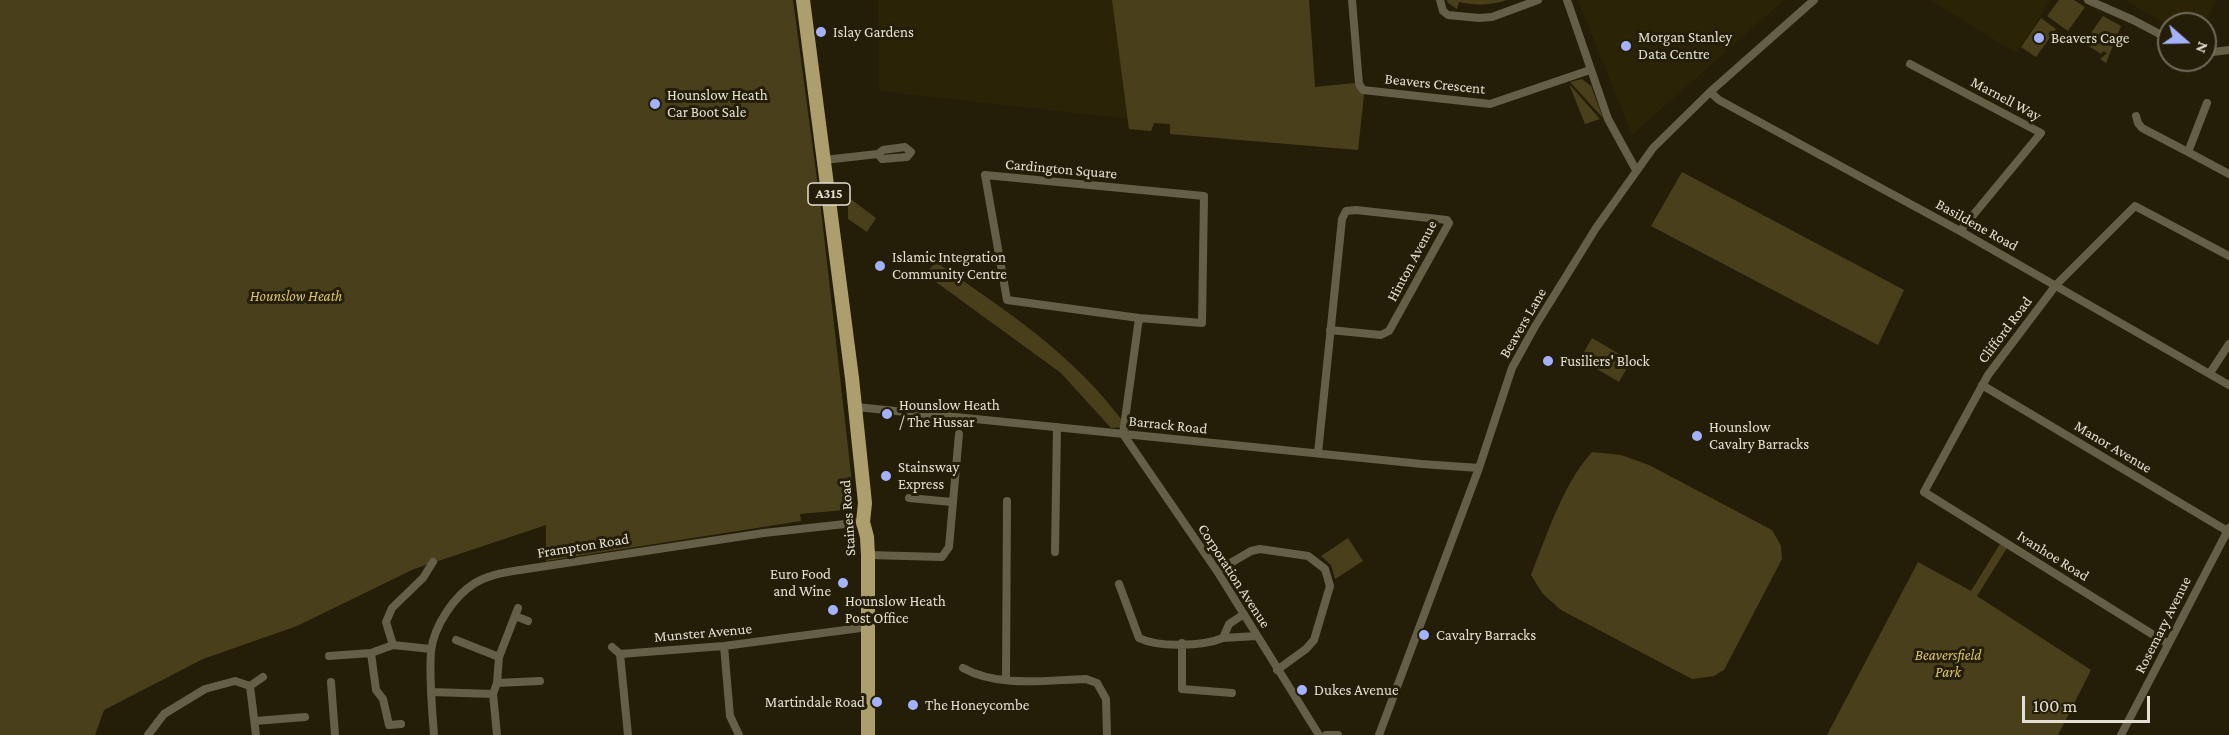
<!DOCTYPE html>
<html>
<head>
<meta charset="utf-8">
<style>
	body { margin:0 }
	#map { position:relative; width:2229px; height:735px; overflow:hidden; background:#241e09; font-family:"Crimson Pro",serif }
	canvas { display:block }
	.north { position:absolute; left:2157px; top:12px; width:60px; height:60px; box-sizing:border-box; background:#241e09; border:2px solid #706c5a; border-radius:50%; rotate:110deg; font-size:16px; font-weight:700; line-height:24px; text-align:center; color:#e3e0d3 }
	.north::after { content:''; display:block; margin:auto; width:21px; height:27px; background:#a4b2fc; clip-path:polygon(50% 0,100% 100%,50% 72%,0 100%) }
	.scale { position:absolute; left:2022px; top:696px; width:128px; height:27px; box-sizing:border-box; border:3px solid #e3e0d3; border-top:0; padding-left:8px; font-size:18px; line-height:21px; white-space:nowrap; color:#e3e0d3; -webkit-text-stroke:4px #241e09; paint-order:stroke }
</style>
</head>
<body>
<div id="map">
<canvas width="2229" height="735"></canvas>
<div class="north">N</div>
<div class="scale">100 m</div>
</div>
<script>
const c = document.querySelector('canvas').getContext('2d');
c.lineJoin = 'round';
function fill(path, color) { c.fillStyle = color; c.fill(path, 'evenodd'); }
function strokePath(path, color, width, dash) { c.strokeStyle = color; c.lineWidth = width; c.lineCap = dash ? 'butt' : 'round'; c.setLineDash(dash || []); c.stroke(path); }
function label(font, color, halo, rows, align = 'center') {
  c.font = font + ' "Crimson Pro",serif'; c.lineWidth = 6; c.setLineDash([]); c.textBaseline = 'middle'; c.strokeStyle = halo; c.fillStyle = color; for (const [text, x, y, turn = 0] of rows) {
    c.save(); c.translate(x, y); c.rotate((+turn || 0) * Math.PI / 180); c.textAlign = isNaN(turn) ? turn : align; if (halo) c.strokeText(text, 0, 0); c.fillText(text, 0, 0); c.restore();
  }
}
fill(new Path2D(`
	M878,0H1112L1129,119L879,91Z
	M1578,0H1784L1632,135Z
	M1930,0H2051L2016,53Z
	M2125,0H2217L2203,24H2169V26Z`), '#2a2306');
fill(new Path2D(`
	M0,0H793L821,210L855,509L800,514L801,521L546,561V525L414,569L297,626L203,659L104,710L95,735H0Z
	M1112,0H1309L1315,87L1354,83L1364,95L1358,150L1170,134V124L1154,123L1151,131L1129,129Z
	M1447,0H1507C1492,5 1475,6 1459,2L1457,9L1448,3Z
	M2059,0H2074L2085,7L2068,31L2047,16Z
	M2103,16L2121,26L2106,63L2100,59L2107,53L2103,51L2101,54L2084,43Z
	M2041,18L2056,29L2036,57L2021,47Z
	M1582,79L1591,86L1603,118L1570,82Z
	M1569,84L1600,119L1585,124Z
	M1682,172L1904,290L1878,345L1651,226Z
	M848,197L876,218L867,232L848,219Z
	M936,262C1009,313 1074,354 1127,427L1111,428L1061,373L925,274Z
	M1592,338L1631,361L1619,382L1580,359Z
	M1592,452L1621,455L1649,465L1772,530L1781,546L1782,559L1724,670L1714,676L1692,679L1561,610L1543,594L1531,575C1547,535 1563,484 1592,452Z
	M1348,538L1363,561L1335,579L1331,565L1321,556Z
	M2000,544L2007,548L1977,596L2091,670L2058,735H1827L1918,562L1971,591Z`), '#49401b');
strokePath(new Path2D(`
	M1352,0L1359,84L1363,90L1490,104L1590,70
	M1440,0L1443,11L1448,15L1479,18L1492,17L1538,0
	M1567,0L1608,119L1636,170
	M2088,0L2133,20L2169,39
	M2205,53L2229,50
	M1910,64L2041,133L1960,231
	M1710,92L1719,100L1960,231L2229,385
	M2207,103L2188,152L2229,174
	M2136,116L2138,123L2142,128L2188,152
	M905,147L911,152L907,157L882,159L878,154L883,150Z
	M824,160L878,154
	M2210,373L2229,344
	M1982,385L2229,532
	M856,407L1422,464L1479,468
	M1123,434L1139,318L1007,300L985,175L1204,196L1202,323L1139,318
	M1123,434L1217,571L1319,735
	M1318,453C1326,375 1334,297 1342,219L1346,211L1356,210L1447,220L1449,223L1389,331L1381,335L1330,330
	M909,498L952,502
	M1055,552L1057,427
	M868,555L942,557L949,547L959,434
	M1217,571L1251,551L1260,549L1308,556L1325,569L1330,586L1314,640L1306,649L1277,670
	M1119,584L1139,638C1159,648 1203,646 1223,638L1229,624L1244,614
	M515,616L528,621
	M1223,638L1257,636
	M456,640L499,657
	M1182,643V689L1232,693
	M2168,644L1924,492L1988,375L2056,285L2135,206L2229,256
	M393,645L386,622L392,608L423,578L433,562
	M724,646L730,716L739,735
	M612,647L620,654
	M371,653L376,690L383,699L389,725L401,724
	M329,656L371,653L393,645L431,649
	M963,668C999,688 1046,680 1086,679L1097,683L1106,699L1107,735
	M1006,680L1007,501
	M331,682L335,735
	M497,683L540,681
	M431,692L493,694L497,683L499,657L518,608
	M493,694L497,735
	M255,721L305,717
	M148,735L164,714L205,689L235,681L250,686
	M256,735L250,686L263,677
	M434,735C432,708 429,679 431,651C434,626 454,596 475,583C488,575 505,572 520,570L764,533L863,522
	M628,735L620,654L724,646L868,627
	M1326,735H1338
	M1379,735L1479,468L1512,368L1534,328L1596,228L1653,148L1710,92L1814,0
	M2121,735L2229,528`), '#655f47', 8);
strokePath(new Path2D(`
	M803,0L852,378L865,503L863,522L867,537L868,555V735`), '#ac9f6d', 14);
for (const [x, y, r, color] of [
	[821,32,6,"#a4b2fc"],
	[2039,38,6,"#a4b2fc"],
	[1626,46,6,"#a4b2fc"],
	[655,104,6,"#a4b2fc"],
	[880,266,6,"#a4b2fc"],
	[1548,361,6,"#a4b2fc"],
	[887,414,6,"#a4b2fc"],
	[1697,436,6,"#a4b2fc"],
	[886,476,6,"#a4b2fc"],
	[843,583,6,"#a4b2fc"],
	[833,610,6,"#a4b2fc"],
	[1424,635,6,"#a4b2fc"],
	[1302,690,6,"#a4b2fc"],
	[877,702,6,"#a4b2fc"],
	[913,705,6,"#a4b2fc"]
]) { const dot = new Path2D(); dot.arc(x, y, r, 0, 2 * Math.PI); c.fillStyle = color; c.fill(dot); strokePath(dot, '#241e09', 2); }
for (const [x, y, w] of [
	[829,194,42]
]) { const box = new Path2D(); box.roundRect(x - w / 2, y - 11, w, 22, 4.5); c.fillStyle = '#241e09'; c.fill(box); strokePath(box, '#e3e0d3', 1.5); }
label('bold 14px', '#e3e0d3', null, [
	["A315",829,194]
]);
label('15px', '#e3e0d3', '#241e09', [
	["Islay Gardens",833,32],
	["Morgan Stanley",1638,37],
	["Data Centre",1638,54],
	["Beavers Cage",2051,38],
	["Hounslow Heath",667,95],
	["Car Boot Sale",667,112],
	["Islamic Integration",892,257],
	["Community Centre",892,274],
	["Fusiliers' Block",1560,361],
	["Hounslow Heath",899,405],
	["/ The Hussar",899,422],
	["Hounslow",1709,427],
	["Cavalry Barracks",1709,444],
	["Stainsway",898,467],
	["Express",898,484],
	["Euro Food",831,574,"right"],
	["and Wine",831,591,"right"],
	["Hounslow Heath",845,601],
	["Post Office",845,618],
	["Cavalry Barracks",1436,635],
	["Dukes Avenue",1314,690],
	["Martindale Road",865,702,"right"],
	["The Honeycombe",925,705]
], 'left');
label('15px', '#e3e0d3', '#241e09', [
	["Beavers Crescent",1435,84,6],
	["Marnell Way",2006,99,28],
	["Cardington Square",1061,169,5],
	["Basildene Road",1977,225,29],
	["Hinton Avenue",1412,261,-62],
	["Beavers Lane",1523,323,-60],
	["Clifford Road",2005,330,-53],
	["Barrack Road",1168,425,6],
	["Manor Avenue",2113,447,31],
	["Staines Road",848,518,-94],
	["Frampton Road",583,546,-9],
	["Ivanhoe Road",2053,556,32],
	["Corporation Avenue",1234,576,57],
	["Rosemary Avenue",2163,625,-63],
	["Munster Avenue",703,633,-5]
]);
label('italic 15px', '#dbc46c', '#241e09', [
	["Hounslow Heath",296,296],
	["Beaversfield",1948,655],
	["Park",1948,672]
]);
</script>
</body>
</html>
